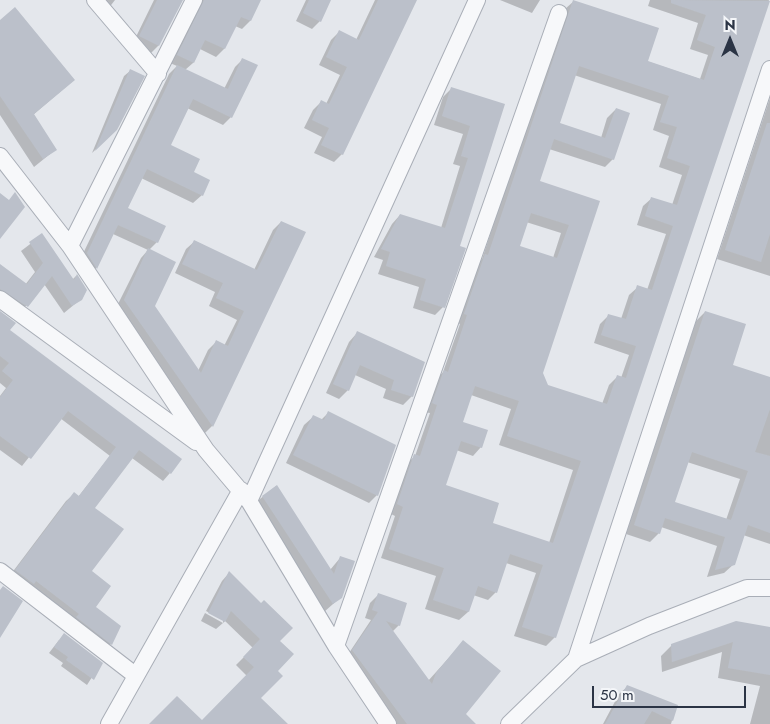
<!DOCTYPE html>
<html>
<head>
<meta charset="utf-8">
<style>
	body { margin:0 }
	#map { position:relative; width:770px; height:724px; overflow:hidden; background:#e4e7ec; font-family:Jost,sans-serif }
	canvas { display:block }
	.north { position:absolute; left:705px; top:15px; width:50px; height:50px; -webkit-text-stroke:4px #f4f6f9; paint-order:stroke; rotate:0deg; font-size:14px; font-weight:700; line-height:20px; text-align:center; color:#2b3445 }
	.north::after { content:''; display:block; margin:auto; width:18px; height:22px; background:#2b3445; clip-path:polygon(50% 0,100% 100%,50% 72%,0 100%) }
	.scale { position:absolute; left:592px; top:686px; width:154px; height:22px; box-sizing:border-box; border:2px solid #2b3445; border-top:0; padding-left:6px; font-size:15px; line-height:18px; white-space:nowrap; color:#2b3445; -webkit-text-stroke:4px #f4f6f9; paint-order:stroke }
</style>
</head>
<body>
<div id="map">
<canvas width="770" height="724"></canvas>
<div class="north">N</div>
<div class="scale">50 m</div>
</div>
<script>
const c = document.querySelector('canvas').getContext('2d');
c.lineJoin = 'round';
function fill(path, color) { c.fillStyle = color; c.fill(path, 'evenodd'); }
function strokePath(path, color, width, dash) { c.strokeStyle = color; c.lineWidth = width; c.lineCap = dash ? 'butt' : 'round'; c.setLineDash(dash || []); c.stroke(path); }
fill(new Path2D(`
	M100,0H115L108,9Z
	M154,0H181L158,46L150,54L132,45Z
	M190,0H259L250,21L242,29L235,26L224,49L216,57L200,49L193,63L185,70L224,89L235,67L243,59L231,117L223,125L187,108L169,146L193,173L202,195L193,203L141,178L127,209L164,227L157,242L149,250L153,306L198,371L208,350L216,342L224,346L237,320L209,306L215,292L175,273L186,249L195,241L254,270L273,230L281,222L304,233L212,426L204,434L116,308L141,258L148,250L113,234L96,268L88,275L79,262L169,74L177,66L170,63Z
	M306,0H330L320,21L312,29L296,21Z
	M375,0H416L342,154L334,162L314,153L322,137L304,128L313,110L321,102L326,104L340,75L319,65L331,40L339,32L356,40Z
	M500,0H540L532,13Z
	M650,0H769L555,637L546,646L514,636L536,573L506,563L496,592L488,600L473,595L468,612L459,620L425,609L436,576L381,558L395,516L389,513L406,464L415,456L430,413L424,412L436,380L443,372L460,324L456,322L476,264L482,259L565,9L574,1L646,61L700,79L708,55L690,49L698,23L648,6ZM574,75L661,104L653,130L669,136L659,167L682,175L672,205L652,198L643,206L637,225L666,234L647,290L638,287L629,295L621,319L609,315L600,324L594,343L629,355L621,378L617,377L609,385L602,404L548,386L541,373L599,202L538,182L549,149L605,167L613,159L616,109L607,118L601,138L558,123ZM526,222L561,233L553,258L518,247ZM471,395L511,409L499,445L573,470L549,543L491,524L444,486L456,450L473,456L481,447L462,423Z
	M0,22L74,80L33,115L55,150L34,167L0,115Z
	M130,71L116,130L92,153L124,76Z
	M451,89L503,105L458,247L443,307L435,315L413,308L419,287L378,274L383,260L374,257L392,224L400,215L441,228L460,166L453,164L463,134L434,125L443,97Z
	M770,98V276L717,259Z
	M42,235L72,280L76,276L81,299L64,313L44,284L20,313L0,298V265L25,285L35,272L21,251Z
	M705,312L731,365L770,378V544L743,535L734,564L724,573L707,577L717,546L661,527L659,533L650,542L626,534L696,321ZM687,462L740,479L726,520L674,503Z
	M0,323L170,473L163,481L132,458L93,508L90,572L94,607L111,644L103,651L8,578L66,501L74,494L78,497L110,456L60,418L22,466L0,450V396L6,388L0,383Z
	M357,333L412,396L403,405L383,398L386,389L355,375L348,390L339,399L326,393L349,342Z
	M328,413L377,495L369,503L286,463L304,425L313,417L321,420Z
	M276,486L330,570L340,558L341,597L324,612L255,503Z
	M229,573L278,641L276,671L260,698L280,724H150L202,722L247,676L236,665L253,648L225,621L223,623V620L206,611L222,581Z
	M378,595L399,625L392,632L428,681L463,642L464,714L469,724H393L345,659L371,620L365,618L370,603Z
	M205,613L223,623L216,629L201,621Z
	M770,628V724H750L760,686L718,678L722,652L662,672L661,656L672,645Z
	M59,640L101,663L87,685L61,666L63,663L49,653Z
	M627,687L676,706L671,724H603L619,694Z`), '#0003');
fill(new Path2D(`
	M157,0H183L159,46L139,36Z
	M204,0H261L251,21L241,17L225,49L205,40L194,63L177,55Z
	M309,0H331L321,22L303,13Z
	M378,0H417L343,155L321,145L329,128L312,120L321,100L329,104L347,67L326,57L339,30L359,40Z
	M573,0L659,28L648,61L704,80L715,47L697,40L706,15L671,3V0L770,1L556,638L522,627L543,565L510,554L497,593L478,586L469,612L433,600L444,568L389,549L403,507L397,504L414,454L420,456L437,405L432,403L444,370L448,372L467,315L464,314L485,254L488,255ZM579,66L669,96L660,122L677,127L667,158L690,166L677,205L651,197L645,216L673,226L652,290L637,285L626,319L608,314L601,335L636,346L626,378L617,375L607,404L548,385L543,373L600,201L540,181L554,139L614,160L630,113L616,108L605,138L560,123ZM531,213L569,225L557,258L520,246ZM475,386L519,401L507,436L581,461L553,543L493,523L499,503L446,485L461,441L482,448L488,430L463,422Z
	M15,7L75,80L34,114L57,150L43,159L0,96V20Z
	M242,58L258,65L232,118L193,99L171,145L200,159L194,172L210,180L203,196L147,169L128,208L166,226L158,243L118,225L97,269L87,253L177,65L228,89Z
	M130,69L145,76L117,130L95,151Z
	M451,87L505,104L460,246L466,248L445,308L420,300L426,279L386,266L390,252L381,249L400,214L445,228L468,158L461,156L470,126L442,116Z
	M767,123H770V234L761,262L725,250Z
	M15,192L25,207L0,239V193L9,200Z
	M281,221L306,232L213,427L124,300L148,248L176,262L155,306L201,373L216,340L228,346L244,311L216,298L223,283L182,264L194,240L257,270Z
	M42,233L74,280L77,274L87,290L82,300L72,306L52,276L28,307L0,289V264L27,284L43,263L29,242Z
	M0,311L16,323L10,330L182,459L171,474L139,450L95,508L124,529L92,571L111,586L96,607L121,626L112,645L76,617L79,614L36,581L34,584L15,570L74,492L79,496L116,447L68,411L31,459L0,436V397L13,380L2,371L9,363L0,356Z
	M705,311L746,324L733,365L770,377V409L755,452L770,456V533L748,525L735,565L715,570L725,537L665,518L660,534L634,525ZM692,452L748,471L731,520L675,502Z
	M357,331L425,362L413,397L391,390L394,380L360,365L349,391L333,384Z
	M328,411L396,445L378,496L293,455L313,415L324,420Z
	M277,485L334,574L340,556L355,561L342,598L333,604L262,496Z
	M229,571L261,603L264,600L293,628L280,641L294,654L278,671L283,676L261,698L288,724H149L177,696L202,720L254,667L243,657L260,639L231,611L225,622L208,613Z
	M3,586L23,601L0,638V590Z
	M378,593L407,603L400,626L386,621L432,684L436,673L463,640L501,671L466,714L476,724H407L352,650L378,612L372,610Z
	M736,621L770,627V675L728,668L733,642L672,662L671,644Z
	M64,633L103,663L94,680L66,660L68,657L54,647Z
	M627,685L678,705L673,721L652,711L644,724H605Z`), '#bbc0ca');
const minor = new Path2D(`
	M95,0L158,74
	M0,156L70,246L206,450L249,501L336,646L388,724
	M70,246L194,0
	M0,299L196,442
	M249,501L477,0
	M0,571L135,675
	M336,646L559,13
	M576,659L770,69
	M109,724L241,490
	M509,724L576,659L649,626L747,588H770`);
strokePath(minor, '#a9aeb7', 18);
strokePath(minor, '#f7f8fa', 16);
</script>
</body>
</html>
